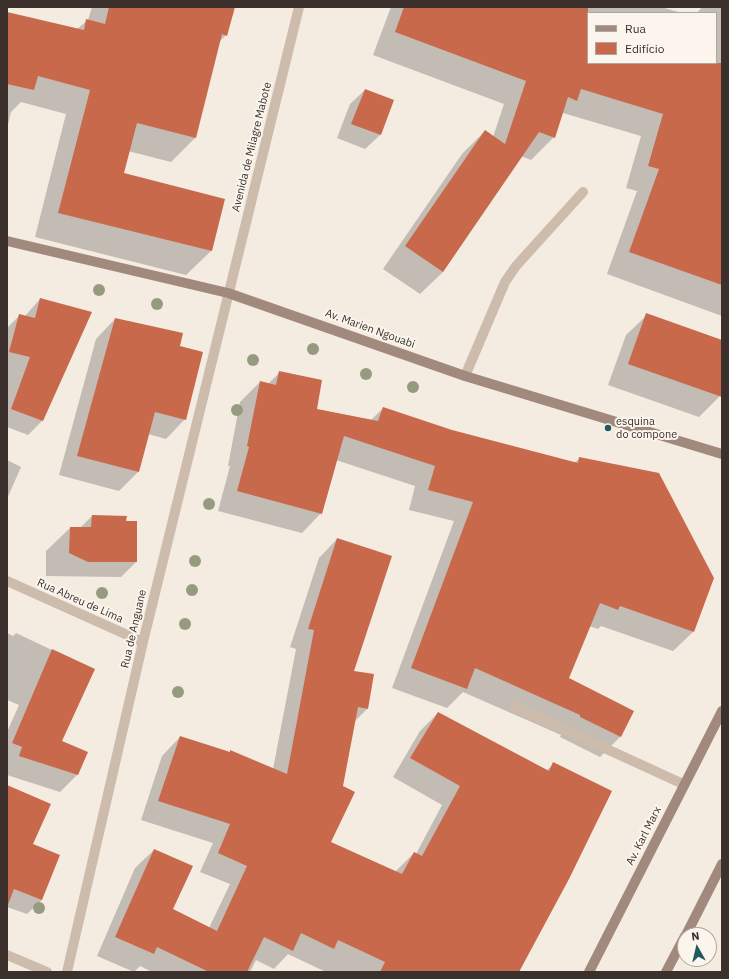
<!DOCTYPE html>
<html>
<head>
<meta charset="utf-8">
<style>
	body { margin:0 }
	#map { position:relative; width:729px; height:979px; overflow:hidden; background:#f4ebe1; font-family:"IBM Plex Sans",sans-serif }
	canvas { display:block }
	.frame { position:absolute; inset:0; border:8px solid #3b302b; pointer-events:none }
	.legend { position:absolute; left:587px; top:12px; width:130px; height:52px; box-sizing:border-box; background:#fbf5ee; border:1px solid #aea6a0; margin:0; padding:5px 7px; list-style:none; font-size:12px; color:#3b302b }
	.legend li { display:flex; align-items:center; gap:8px; height:20px }
	.legend b { width:20px; border:1px solid #aea6a0 }
	.north { position:absolute; left:677px; top:927px; width:40px; height:40px; box-sizing:border-box; background:#fbf5ee; border:1px solid #aea6a0; border-radius:50%; rotate:352deg; font-size:11px; font-weight:700; line-height:16px; text-align:center; color:#3b302b }
	.north::after { content:''; display:block; margin:auto; width:14px; height:18px; background:#1f5a5e; clip-path:polygon(50% 0,100% 100%,50% 72%,0 100%) }
</style>
</head>
<body>
<div id="map">
<canvas width="729" height="979"></canvas>
<div class="frame"></div>
<ul class="legend">
<li><b style="height:5px;background:#a18a7d"></b>Rua</li>
<li><b style="height:11px;background:#c8694b"></b>Edifício</li>
</ul>
<div class="north">N</div>
</div>
<script>
const c = document.querySelector('canvas').getContext('2d');
c.lineJoin = 'round';
function fill(path, color) { c.fillStyle = color; c.fill(path, 'evenodd'); }
function strokePath(path, color, width, dash) { c.strokeStyle = color; c.lineWidth = width; c.lineCap = dash ? 'butt' : 'round'; c.setLineDash(dash || []); c.stroke(path); }
function label(font, color, halo, rows, align = 'center') {
  c.font = font + ' "IBM Plex Sans",sans-serif'; c.lineWidth = 4; c.setLineDash([]); c.textBaseline = 'middle'; c.strokeStyle = halo; c.fillStyle = color; for (const [text, x, y, turn = 0] of rows) {
    c.save(); c.translate(x, y); c.rotate((+turn || 0) * Math.PI / 180); c.textAlign = isNaN(turn) ? turn : align; if (halo) c.strokeText(text, 0, 0); c.fillText(text, 0, 0); c.restore();
  }
}
fill(new Path2D(`
	M92,7H234L226,35L219,42L195,138L171,162L128,151L122,174L224,200L211,251L186,275L35,237L66,114L21,102L11,112L7,129V13L77,29L88,20Z
	M391,7H661L682,13H588V63H716V13H697L702,7H722V316L607,274L637,191L626,188L641,136L563,113L561,116L554,137L531,160L521,156L443,272L420,294L383,269L462,154L485,131L493,137L504,104L373,55Z
	M365,90L380,135L365,149L337,138L350,104Z
	M40,299L42,421L28,435L7,427V328L20,315L25,316Z
	M647,315L722,341V389L720,396L699,417L608,385L626,335Z
	M115,319L179,347L185,419L166,439L148,434L138,472L119,491L59,475L96,339Z
	M280,372L315,409L371,420L383,408L452,431L574,463L580,458L693,632L673,651L601,626L598,629L589,626L567,678L633,712L620,737L600,757L560,737L561,735L463,692L447,708L392,688L454,521L409,510L415,486L336,460L321,513L302,533L218,511L230,466H228L240,402L260,382L268,384Z
	M7,460L21,467L7,499Z
	M92,516L136,522V562L121,577L46,576V551L70,528H80Z
	M337,539L353,672L367,709L354,722L330,842L395,872L414,853L416,854L442,805L393,777L420,731L438,713L547,770L554,764L518,972H326L288,954L274,969L256,960L250,972H152L140,966L134,972L97,956L135,868L154,850L172,910L209,928L230,884L200,872L213,843L141,820L162,756L180,737L273,769L296,649L290,647L319,558Z
	M7,633L13,636L16,633L94,670L61,742L87,752L77,775L60,792L7,775V732L19,705L7,700Z
	M7,792L32,845L42,900L27,914L7,907Z`), '#0003');
fill(new Path2D(`
	M109,7H235L227,36L222,34L196,138L137,123L124,173L225,199L212,251L58,213L90,90L38,76L34,90L7,84V12L84,30L86,19L105,24Z
	M404,7H588V63H722V285L629,252L659,169L648,166L663,114L581,89L577,101L568,97L555,138L539,132L443,272L405,246L485,130L505,144L526,81L395,32Z
	M365,89L394,100L381,135L351,124Z
	M40,298L92,312L43,421L11,409L30,357L9,352L19,314L35,318Z
	M646,313L722,340V397L628,364Z
	M115,318L183,333L180,346L203,352L186,420L155,412L139,472L77,456Z
	M279,371L322,380L317,409L378,421L383,407L452,430L578,463L579,457L659,473L714,578L694,632L620,606L618,610L600,603L569,678L634,711L621,737L580,717V715L475,668L467,689L411,668L473,502L428,490L435,466L344,436L322,514L237,491L249,447L247,446L260,381L276,385Z
	M92,515L127,516L126,521H137V562H88L69,553L70,527H91Z
	M337,538L392,556L354,671L374,674L368,709L358,707L343,786L355,792L331,842L402,874L414,852L422,856L460,786L410,758L438,712L549,771L553,762L612,791L569,879L519,972H380L385,962L338,940L334,949L301,933L293,951L264,937L247,972H209L157,947L154,954L115,937L154,849L193,866L173,909L217,931L247,866L218,853L230,824L158,801L180,736L230,752V750L287,774L314,630L308,629Z
	M52,649L95,669L62,741L88,752L78,775L19,756L22,747L12,743Z
	M7,785L51,804L33,844L60,855L42,900L14,889L7,907Z`), '#c8694b');
strokePath(new Path2D(`
	M465,376L505,282L516,266L583,192`), '#cdbbac', 10);
strokePath(new Path2D(`
	M7,581L143,642
	M515,707L683,784
	M7,955L47,972
	M67,972L143,642L299,7`), '#cdbbac', 10);
strokePath(new Path2D(`
	M7,241L228,293L465,376L722,454
	M686,935L722,864
	M589,972L722,711
	M666,972L685,936`), '#a18a7d', 10);
c.fillStyle = '#969b7f';
for (const [x, y] of [
	[99,290],
	[157,304],
	[313,349],
	[253,360],
	[366,374],
	[413,387],
	[237,410],
	[209,504],
	[195,561],
	[192,590],
	[102,593],
	[185,624],
	[178,692],
	[39,908]
]) { c.beginPath(); c.arc(x, y, 6, 0, 2 * Math.PI); c.fill(); }
for (const [x, y, r, color] of [
	[608,428,4,"#1f5a5e"]
]) { const dot = new Path2D(); dot.arc(x, y, r, 0, 2 * Math.PI); c.fillStyle = color; c.fill(dot); strokePath(dot, '#fbf5ee', 1.5); }
label('11px', '#3b302b', '#fbf5ee', [
	["Avenida de Milagre Mabote",252,147,-76],
	["Av. Marien Ngouabi",370,329,20],
	["Rua Abreu de Lima",80,601,24],
	["Rua de Anguane",134,629,-77],
	["Av. Karl Marx",644,836,-63]
]);
label('11px', '#3b302b', '#fbf5ee', [
	["esquina",616,422],
	["do compone",616,435]
], 'left');
</script>
</body>
</html>
